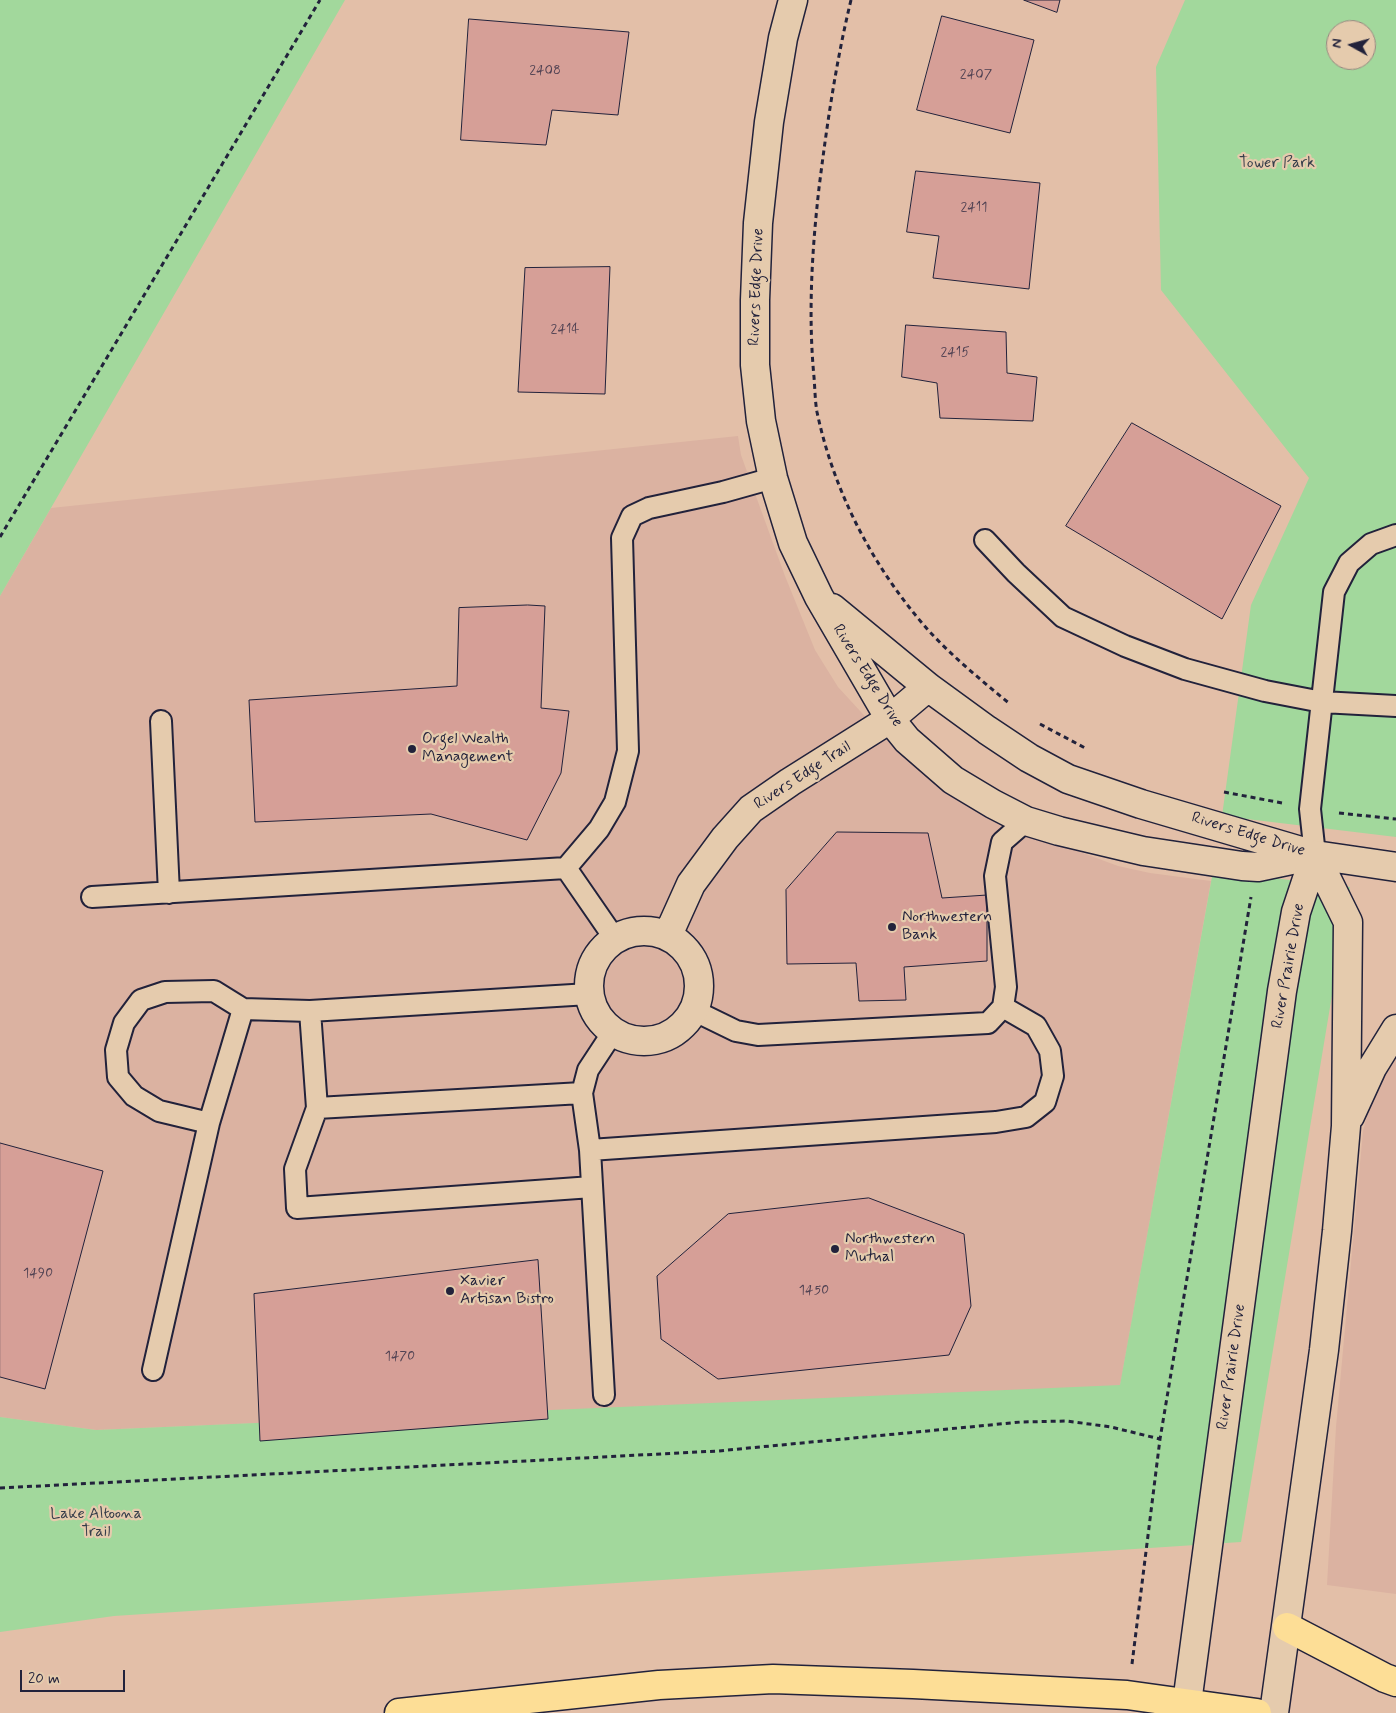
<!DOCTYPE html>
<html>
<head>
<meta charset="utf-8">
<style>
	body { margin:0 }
	#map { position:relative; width:1396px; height:1713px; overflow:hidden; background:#e3bfa8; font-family:Mynerve,sans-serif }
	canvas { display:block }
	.north { position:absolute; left:1326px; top:20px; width:50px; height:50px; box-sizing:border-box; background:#e5cbad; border:1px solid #97877f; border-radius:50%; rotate:277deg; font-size:14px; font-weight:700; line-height:20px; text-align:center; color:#22223b }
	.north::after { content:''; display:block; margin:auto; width:18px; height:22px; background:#22223b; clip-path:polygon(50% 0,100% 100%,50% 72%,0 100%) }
	.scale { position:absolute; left:20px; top:1670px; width:105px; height:22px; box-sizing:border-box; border:2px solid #22223b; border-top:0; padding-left:6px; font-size:15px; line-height:18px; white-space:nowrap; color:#22223b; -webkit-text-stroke:4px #e5cbad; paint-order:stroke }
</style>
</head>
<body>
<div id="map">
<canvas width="1396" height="1713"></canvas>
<div class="north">N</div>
<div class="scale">20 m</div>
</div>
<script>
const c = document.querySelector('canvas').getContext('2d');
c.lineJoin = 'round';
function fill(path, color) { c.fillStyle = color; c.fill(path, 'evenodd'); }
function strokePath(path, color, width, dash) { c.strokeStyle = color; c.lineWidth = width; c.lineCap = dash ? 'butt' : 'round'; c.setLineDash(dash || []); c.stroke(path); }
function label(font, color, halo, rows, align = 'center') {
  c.font = font + ' Mynerve,sans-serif'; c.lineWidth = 4.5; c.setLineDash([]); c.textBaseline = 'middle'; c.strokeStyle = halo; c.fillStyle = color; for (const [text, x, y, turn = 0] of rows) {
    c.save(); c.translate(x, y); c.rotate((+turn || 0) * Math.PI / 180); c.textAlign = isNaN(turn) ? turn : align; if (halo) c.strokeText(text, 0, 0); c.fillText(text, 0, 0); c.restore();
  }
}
fill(new Path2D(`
	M738,436L741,455L785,576L815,650L838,687L896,750L963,803L1004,824L1118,866L1150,873L1211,881L1120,1386L96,1430L0,1417V596L51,508Z
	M1396,1054V1594L1327,1585L1336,1427L1363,1131L1370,1104L1382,1076Z`), '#dbb2a1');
fill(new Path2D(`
	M0,0H345L0,596Z
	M1185,0H1396V837L1222,816L1251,605L1309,478L1161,290L1156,67ZM1336,30H1366V60H1336Z
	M1213,871L1350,887L1241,1542L114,1616L0,1632V1417L96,1430L1120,1385Z`), '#a2d89c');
const building = new Path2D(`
	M1024,0H1060L1057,12Z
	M942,16L1034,40L1010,133L917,110Z
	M469,19L629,32L618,115L552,110L546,145L461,140Z
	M916,171L1040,183L1029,289L933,278L939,236L907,232Z
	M610,267L605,394L518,392L525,268Z
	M906,325L1006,332L1007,373L1037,377L1033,421L940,418L937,383L902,377Z
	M1132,423L1281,506L1222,619L1066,526Z
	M528,605L545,606L541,708L569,711L561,773L527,840L431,814L255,822L249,700L457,686L459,608Z
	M837,832L928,833L942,898L987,895V961L904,967L906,1000L859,1001L856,963L787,964L786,890Z
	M0,1143L103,1171L45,1389L0,1377Z
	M869,1198L964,1234L971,1306L949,1355L718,1379L661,1339L657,1276L728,1214Z
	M538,1260L548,1419L260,1441L254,1294Z`);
fill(building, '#d69f97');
strokePath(building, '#22223b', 1);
const service = new Path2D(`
	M985,540L1016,573L1063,617L1125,646L1185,669L1265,691L1322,702L1396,706
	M161,721L169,893
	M1315,855L1310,809L1334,592L1349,563L1371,544L1396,535
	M566,868L599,829L615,802L628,751L622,538L632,516L649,508L723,492L773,478
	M92,897L566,868L615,939
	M243,1009L209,1123L159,1111L134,1096L118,1077L116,1050L124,1023L141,1000L165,992L214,991L243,1009L310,1011L589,994
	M310,1011L317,1108L295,1169L297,1208L592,1187
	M695,1011L736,1031L758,1035L988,1023L1003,1007L1006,987L995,876L1002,842L1026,821
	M613,1032L588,1070L582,1093L590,1150L996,1122L1026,1117L1045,1102L1053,1076L1050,1051L1036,1026L1003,1007
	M317,1108L582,1093
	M590,1150L604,1395
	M153,1370L209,1123`);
const minor = new Path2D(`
	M793,0L783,38L769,122L758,223L755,300V365L761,421L773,478L793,543L819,597L890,719L907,740L953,780L993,804L1026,821L1059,831L1143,851L1242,866L1258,867L1315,855
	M832,608L928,687L987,730L1029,758L1068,779L1141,804L1311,854
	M589 986a55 55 0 1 1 110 0a55 55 0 1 1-110 0Z
	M668,935L691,884L725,838L751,809L790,782L890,719L928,687`);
const tertiary = new Path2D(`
	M1315,855L1396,867
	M1350,1116L1372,1068L1396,1029
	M1187,1703L1282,991L1296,912L1315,855
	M1274,1713L1324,1350L1337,1231L1346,1126L1348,922L1315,855`);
const motorway = new Path2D(`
	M1287,1627L1385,1678L1396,1682
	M399,1713L659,1685L773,1679L913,1684L1127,1695L1257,1713`);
strokePath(service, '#22223b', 24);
strokePath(minor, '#22223b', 31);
strokePath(tertiary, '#22223b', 31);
strokePath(motorway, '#22223b', 31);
strokePath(new Path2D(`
	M851,0C836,62 827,124 819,188C812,250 808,314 814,377C815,389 815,401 817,412C834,493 874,569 929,631C953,657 982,681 1010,704
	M0,537L320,0
	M1040,724L1087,749
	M1224,792L1282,803
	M1339,813L1396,819
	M0,1488L718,1451L1021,1422L1067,1421L1111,1427L1160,1439
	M1132,1664L1160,1439L1251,897`), '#22223b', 3, [5, 4]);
strokePath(service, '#e5cbad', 20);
strokePath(minor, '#e5cbad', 28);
strokePath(tertiary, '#e5cbad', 28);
strokePath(motorway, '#fdde96', 28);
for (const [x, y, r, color] of [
	[412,749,5,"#22223b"],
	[892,927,5,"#22223b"],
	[835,1249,5,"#22223b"],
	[450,1291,5,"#22223b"]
]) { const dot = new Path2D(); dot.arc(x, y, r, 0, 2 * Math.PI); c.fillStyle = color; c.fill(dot); strokePath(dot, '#e5cbad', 2); }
label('14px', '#4f4152', null, [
	["2408",545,71],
	["2407",976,75],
	["2411",974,208],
	["2414",565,330],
	["2415",955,353],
	["1490",38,1274],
	["1450",814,1291],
	["1470",400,1357]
]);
label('16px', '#353d4a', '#e5cbad', [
	["Tower Park",1277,164],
	["Lake Altoona",96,1515],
	["Trail",96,1533]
]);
label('16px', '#22223b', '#e5cbad', [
	["Rivers Edge Drive",757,287,-88],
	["Rivers Edge Drive",867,676,58],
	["Rivers Edge Trail",803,776,-33],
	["Rivers Edge Drive",1248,835,17],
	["River Prairie Drive",1289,966,-80],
	["River Prairie Drive",1232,1367,-82]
]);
label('16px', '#22223b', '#e5cbad', [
	["Orgel Wealth",422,740],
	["Management",422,758],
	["Northwestern",902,918],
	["Bank",902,936],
	["Northwestern",845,1240],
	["Mutual",845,1258],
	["Xavier",460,1282],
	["Artisan Bistro",460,1300]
], 'left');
</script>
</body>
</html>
